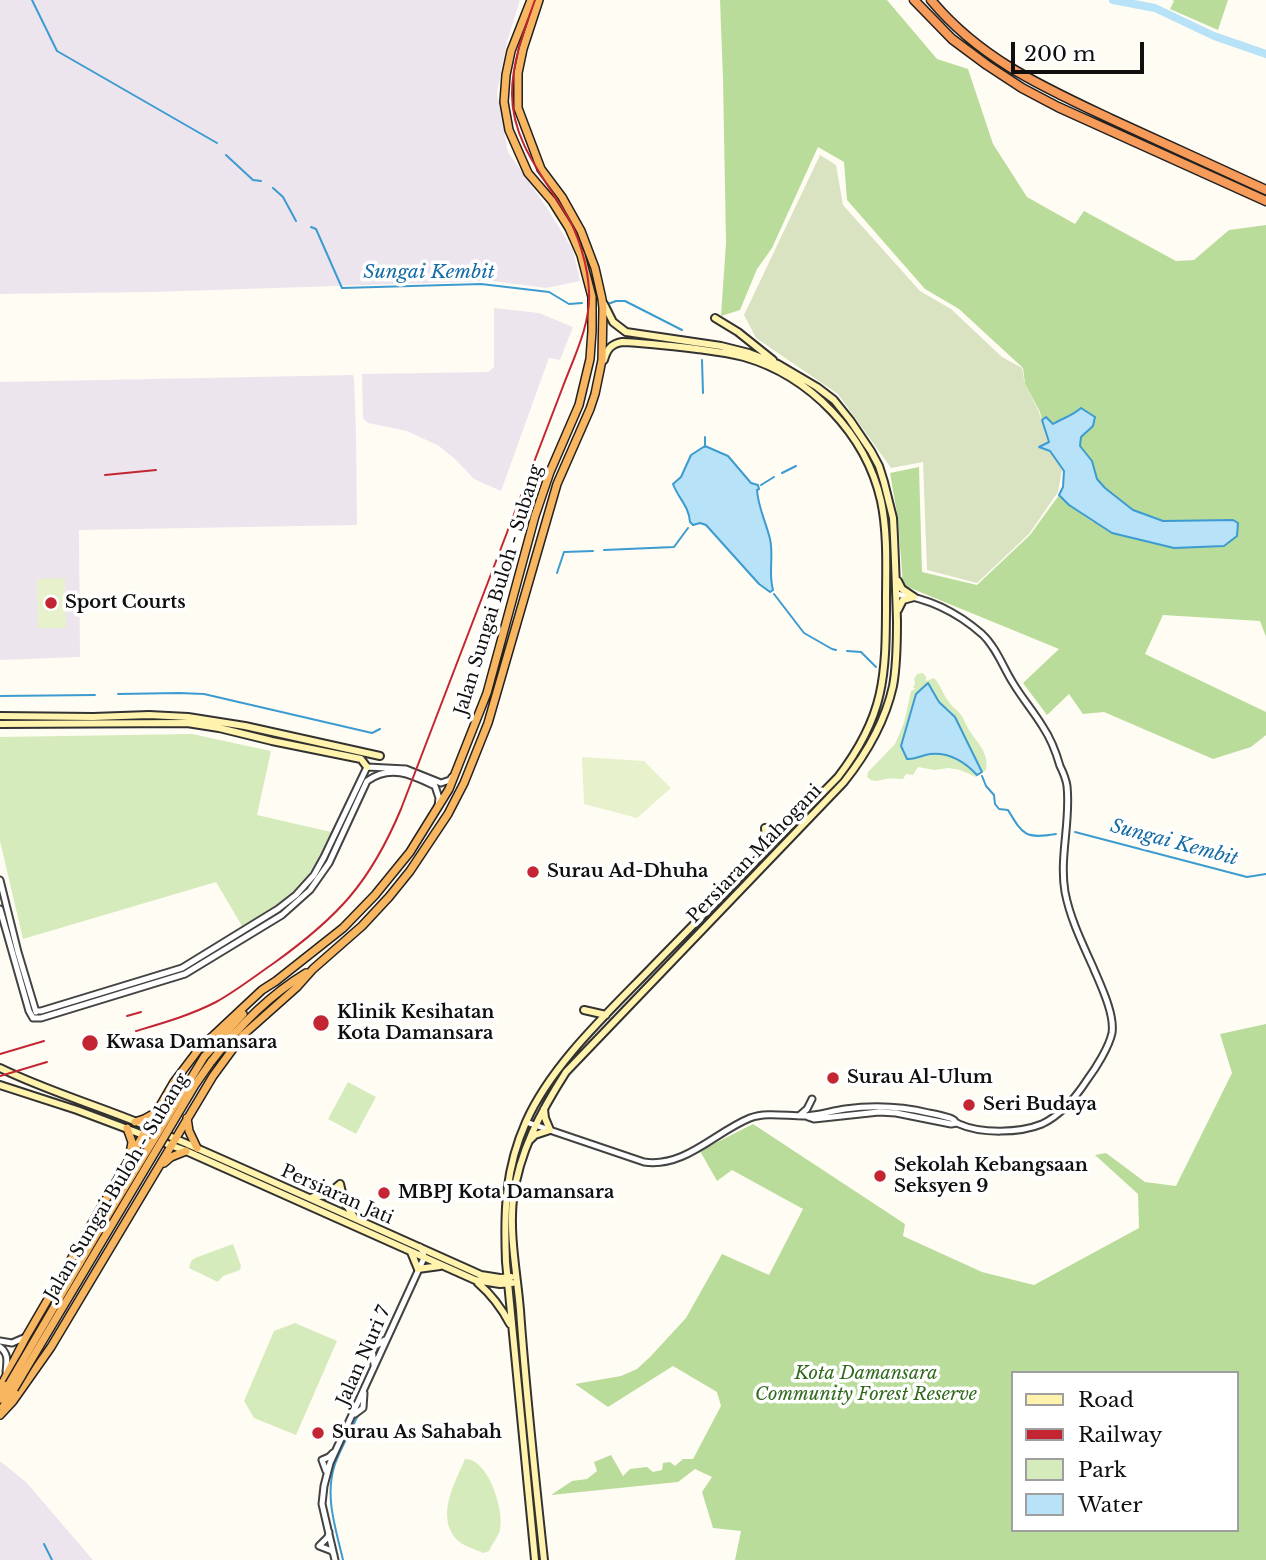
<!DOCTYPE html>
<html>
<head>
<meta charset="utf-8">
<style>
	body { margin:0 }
	#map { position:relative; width:1266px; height:1560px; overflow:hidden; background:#fffcf3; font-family:"Libre Baskerville",serif }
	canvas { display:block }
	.legend { position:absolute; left:1011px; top:1371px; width:228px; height:161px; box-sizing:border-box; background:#fff; border:2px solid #9f9f9f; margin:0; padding:9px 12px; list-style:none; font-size:21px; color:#101010 }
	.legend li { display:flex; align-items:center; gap:14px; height:35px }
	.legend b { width:35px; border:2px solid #9f9f9f }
	.scale { position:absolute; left:1011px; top:42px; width:133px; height:32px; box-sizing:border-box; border:4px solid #101010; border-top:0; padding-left:9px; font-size:21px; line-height:24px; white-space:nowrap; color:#101010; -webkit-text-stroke:5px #fff; paint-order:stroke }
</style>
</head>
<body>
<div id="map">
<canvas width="1266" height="1560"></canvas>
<ul class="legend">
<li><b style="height:9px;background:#fff3ae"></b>Road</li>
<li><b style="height:9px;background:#c32533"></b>Railway</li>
<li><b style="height:19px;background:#d6ebbb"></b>Park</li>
<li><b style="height:19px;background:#b7e2f7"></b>Water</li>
</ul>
<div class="scale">200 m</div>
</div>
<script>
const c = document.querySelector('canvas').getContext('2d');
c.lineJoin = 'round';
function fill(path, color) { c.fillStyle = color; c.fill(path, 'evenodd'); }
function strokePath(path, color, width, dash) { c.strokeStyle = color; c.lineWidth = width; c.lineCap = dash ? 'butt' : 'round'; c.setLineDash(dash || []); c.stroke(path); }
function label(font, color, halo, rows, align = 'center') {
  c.font = font + ' "Libre Baskerville",serif'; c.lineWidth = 7; c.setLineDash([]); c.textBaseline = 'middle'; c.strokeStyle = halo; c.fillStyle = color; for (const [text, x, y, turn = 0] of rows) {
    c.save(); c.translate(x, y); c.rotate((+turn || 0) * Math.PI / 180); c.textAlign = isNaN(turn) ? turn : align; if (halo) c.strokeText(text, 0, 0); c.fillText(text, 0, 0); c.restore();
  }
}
fill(new Path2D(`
	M0,0H520L507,42L497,93L508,152L547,208L573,250L580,281L546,288L492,281L152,292L0,294Z
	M494,308L539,313L573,327L560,360L549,358L501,491L474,479L455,459L439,446L407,431L368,423L363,418L362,374L488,372L494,367Z
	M353,375L354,378L356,431L357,525L79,530L80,657L0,660V382Z
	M0,1461L26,1482L93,1560H0Z`), '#ede5ee');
fill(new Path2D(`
	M923,673L926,677V681L934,678C941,685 943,695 949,702C952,707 958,710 961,715C964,719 966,725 969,730C978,744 989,752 986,770L976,777L960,770L949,768L934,770L918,767L913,775L906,774L903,779C897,779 892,778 886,779C878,780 875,784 867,777L868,772L895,744L904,723L911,691L915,689L913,687L915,684L914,679L917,674Z
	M192,734L271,751L257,815L331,832C322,850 314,869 301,884C285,902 262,914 242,926L216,882L23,939L0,841V737Z
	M348,1082L376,1097L356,1134L328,1119Z
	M233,1244L241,1266L240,1270L223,1276L218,1282L189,1268L191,1261L195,1258Z
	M295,1323L337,1341L296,1435L254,1418L244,1401L274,1331Z
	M465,1459C488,1458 505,1511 500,1530C498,1537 492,1544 489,1551L483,1553C475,1549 463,1546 457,1540C435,1516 455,1483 465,1459Z`), '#d6ebbb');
fill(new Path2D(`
	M720,0H887L937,59L968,69L993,144L1027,197L1075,224L1084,211L1176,261L1194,260L1229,230L1266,225V637L1260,621L1163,615L1145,654L1266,712V735L1251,747L1213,759L1104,712L1083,714L1069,694L1047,715L1023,683L1059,649L903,585L898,519L890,473L919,467L922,572L977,585L1030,535L1059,495L1069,505L1093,522H1184L1163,521L1133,510L1105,488L1097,479L1092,461L1080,446L1081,437L1093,426L1095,417L1081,408C1072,416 1063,418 1053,424L1046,417L1042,420L1040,412L1025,384L1023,368L959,309L925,289L847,200L844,162L818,147L772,248L757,269L740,310L721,316L726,243L723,79Z
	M1172,0H1228L1218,30L1170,9L1174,1Z
	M1266,1024V1560H735L741,1531L713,1528L702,1492L712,1477L695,1469L678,1482L551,1495L572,1481L587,1479L597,1471L594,1462L611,1455L623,1476L630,1469L647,1467L653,1472L662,1470L663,1463L670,1462L675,1466L683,1459H693L721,1406L717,1392L673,1366L608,1407L575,1384L621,1376L637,1369L650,1357L686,1318L722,1254L769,1275L803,1209L732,1170L717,1181L700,1151L753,1124L905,1224L903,1236L982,1272L1034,1285L1139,1228L1138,1194L1095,1155L1106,1153L1145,1182L1176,1186L1232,1073L1220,1034ZM1012,1373H1236V1530H1012Z`), '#badc9a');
fill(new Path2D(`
	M820,155L836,165L843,205L920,291L951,309L1002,357L1022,368L1025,384L1039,412L1048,442L1037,447L1050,452L1062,470L1058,492L1029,534L977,583L927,570L923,462L891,468L838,394L756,338L744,315Z`), '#d9e3c2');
fill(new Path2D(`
	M65,578L66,628H38L37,579Z
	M582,757L644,761L671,788L637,818L584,804Z`), '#e7f2cd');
const water = new Path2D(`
	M1081,408L1095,417L1093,426L1081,437L1080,446L1092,461L1097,479L1105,488L1133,510L1163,521L1233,520L1238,523L1237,536L1224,546L1174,548L1141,540L1112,533L1069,505L1059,495L1063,487L1064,471L1050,451L1039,447L1049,442L1042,420L1046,417L1053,424C1063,418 1072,416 1081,408Z
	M705,446L728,456L751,483L758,485L759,489L757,490C758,507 766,522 770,539C774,556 768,573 773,590L770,592L759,584L706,525L700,523L693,525L690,522C689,506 678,498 673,484L681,477L691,455Z
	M928,683L939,702L955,717L982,772L977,775C964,761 949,752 930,754C921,755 915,760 907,759L901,746L916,694Z`);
fill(water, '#b7e2f7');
strokePath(water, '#3c9bd0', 2);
strokePath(new Path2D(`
	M32,0L57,51L217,143
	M226,155L253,180L261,181
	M273,188L283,197L296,221
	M311,227L316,229L342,288L481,284L549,292L569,304L582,303
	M608,304L616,301H625L682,330
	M702,360L703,393
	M705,437V447
	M782,473L796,466
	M761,485L774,477
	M604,550L674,547L688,528
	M557,573L564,552L593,551
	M774,594L804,633L832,649L836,650
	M847,651L861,652L876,667
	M118,694L179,693L204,694L372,733L380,729
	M0,696L95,695
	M982,776L986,786L994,795L995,804L999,809L1008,810C1023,835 1025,839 1056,834
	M1075,832L1247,877L1266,874
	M44,1544L52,1560
	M343,1560C336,1529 324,1496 335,1464C341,1447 351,1431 358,1415`), '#3c9bd0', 2);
strokePath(new Path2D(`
	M1113,0L1155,8L1214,36L1266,54`), '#b7e2f7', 8);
const tertiary = new Path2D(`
	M0,880L18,952L36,1012
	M0,909L29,1011L33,1018
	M36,1011H41L182,968L278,909L296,895L314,875L324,857L367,767L406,769L441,783L450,780L452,777
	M33,1018H41L185,974L282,915L310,890L329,863L367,781C391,764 412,775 435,786L439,798L438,806
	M799,1116L807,1109L812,1099
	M808,1117L814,1119L879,1112L896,1113L951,1124L957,1123
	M526,1122L644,1162C685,1168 715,1132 750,1118C766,1112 786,1116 803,1116C816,1116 831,1111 845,1109C874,1105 900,1106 929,1113C936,1114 943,1116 950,1118C958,1121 951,1120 959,1124C981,1134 1020,1133 1042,1124C1061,1115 1076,1097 1087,1080C1096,1068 1109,1047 1112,1033C1115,1014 1100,984 1093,967C1082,943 1070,918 1065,892C1059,857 1071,821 1067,786C1066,779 1063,772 1060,766C1056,752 1051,739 1043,727C1034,712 1022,698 1013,683C1003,667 996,647 982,634C958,613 928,598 896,594
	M0,1341L12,1343L26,1337
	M0,1347C9,1354 7,1362 6,1372
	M374,1365L372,1348L385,1340
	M355,1414L363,1408L364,1393
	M326,1471L322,1460L329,1457L333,1453
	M329,1532L328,1537L319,1546L332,1551L334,1555
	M335,1560L322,1504L324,1486L330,1463L424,1258L423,1252L420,1247`);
const secondary = new Path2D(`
	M715,318L738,332L773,360
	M898,581L902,589L914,597
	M898,610L903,600L914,597
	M0,716L93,717L149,715L188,717L245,726L380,756
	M0,724L187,723L219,728L272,741L361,759L367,767
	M764,851L766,841L765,828L787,827
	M584,1010L606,1015
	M0,1068C47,1091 96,1105 144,1125C257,1174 369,1225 481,1275L500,1278L511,1277
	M0,1085L77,1110L186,1151L475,1280L500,1284L512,1283
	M530,1140L535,1135L550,1130L545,1118L544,1109
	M340,1184L344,1201L354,1217
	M313,1197L327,1195L340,1184
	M411,1252L418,1269L440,1266
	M478,1283C492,1295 501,1307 510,1324
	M535,1560L506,1262C504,1211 505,1169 526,1122C552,1063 612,1009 656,963C717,901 777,839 838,777C885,716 886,676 886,602C886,568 888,534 881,501C866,434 810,376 744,357C728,353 712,351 697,349C672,346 647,343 622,342C611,344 607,349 604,360
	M544,1560C535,1477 526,1394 520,1310C517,1274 509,1235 513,1199C519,1152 541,1111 566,1072L844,782C867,753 885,722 893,686C897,665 897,643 897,621C896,587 895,553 893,518L884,482L879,466L871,451L850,420L834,400L817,387L778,364L749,353L721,346L626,332L613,322L604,304`);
const trunk = new Path2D(`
	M204,1057L243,1014
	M211,1062C238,1027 268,996 306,973
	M187,1118L189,1131L197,1148
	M135,1122L144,1119L153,1114
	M127,1128L132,1142L130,1154
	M164,1163L171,1157L186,1151
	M0,1388L26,1337L174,1082L199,1049L262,990L276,981L343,928L375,895L410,852L449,789L487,693L535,516L550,472L579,405L590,359L592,331V297L581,255L569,228L552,201L528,173L509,130L504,102L506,75L511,51L531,0
	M0,1399L9,1384
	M3,1407L14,1389
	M0,1415L13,1401L51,1347L213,1076L243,1035L297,987L313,969L362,926L389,897L410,871L448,814L464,783L488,723L557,484L590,409L595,394L602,360L603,308L602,299L595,268L581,231L562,197L541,169L518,108V73L523,49L539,0`);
const motorway = new Path2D(`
	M914,0L952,39L987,65L1022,88L1058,107L1266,201
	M931,0C980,59 1043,87 1111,119C1163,143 1214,166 1266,190`);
strokePath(tertiary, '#434343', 9);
strokePath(secondary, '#323232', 10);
strokePath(trunk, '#212121', 10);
strokePath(motorway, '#212121', 11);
strokePath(tertiary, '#fff', 5);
strokePath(secondary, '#fff3ae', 6);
strokePath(trunk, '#f8b661', 7);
strokePath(motorway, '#f69b5a', 8);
strokePath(new Path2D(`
	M105,475L156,470
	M127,1016L141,1012
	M136,1031C163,1023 191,1015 216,1002C236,991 255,976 274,963C338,917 370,883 401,809L562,389C573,359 591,325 589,291C588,267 579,235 566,214C543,176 512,141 512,94C512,61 524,31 535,0
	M0,1054L44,1041
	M0,1076L47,1062`), '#c32533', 2);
const trunkBridge = new Path2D(`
	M9,1384L108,1215L204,1057
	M14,1389L195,1085L211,1062`);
strokePath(trunkBridge, '#212121', 10, []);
strokePath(trunkBridge, '#f8b661', 7);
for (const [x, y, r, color] of [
	[51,603,7,"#c32533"],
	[533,872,7,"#c32533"],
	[321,1023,9,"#c32533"],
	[90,1043,9,"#c32533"],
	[833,1078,7,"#c32533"],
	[969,1105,7,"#c32533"],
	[880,1176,7,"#c32533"],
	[384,1193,7,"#c32533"],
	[318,1433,7,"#c32533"]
]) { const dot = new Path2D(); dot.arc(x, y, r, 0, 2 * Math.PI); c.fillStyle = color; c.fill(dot); strokePath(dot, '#fff', 2.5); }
label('18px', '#101010', '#fff', [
	["Jalan Sungai Buloh - Subang",499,590,-73],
	["Persiaran Mahogani",755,854,-46],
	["Jalan Sungai Buloh - Subang",117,1187,-59],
	["Persiaran Jati",337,1195,24],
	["Jalan Nuri 7",364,1356,-66]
]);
label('bold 18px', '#101010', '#fff', [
	["Sport Courts",65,603],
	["Surau Ad-Dhuha",547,872],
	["Klinik Kesihatan",337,1013],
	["Kota Damansara",337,1034],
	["Kwasa Damansara",106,1043],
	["Surau Al-Ulum",847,1078],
	["Seri Budaya",983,1105],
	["Sekolah Kebangsaan",894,1166],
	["Seksyen 9",894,1187],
	["MBPJ Kota Damansara",398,1193],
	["Surau As Sahabah",332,1433]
], 'left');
label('italic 18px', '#316a1e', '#fff', [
	["Kota Damansara",866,1374],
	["Community Forest Reserve",866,1395]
]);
label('italic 19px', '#166ca5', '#fff', [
	["Sungai Kembit",429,273],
	["Sungai Kembit",1174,843,15]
]);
</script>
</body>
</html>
